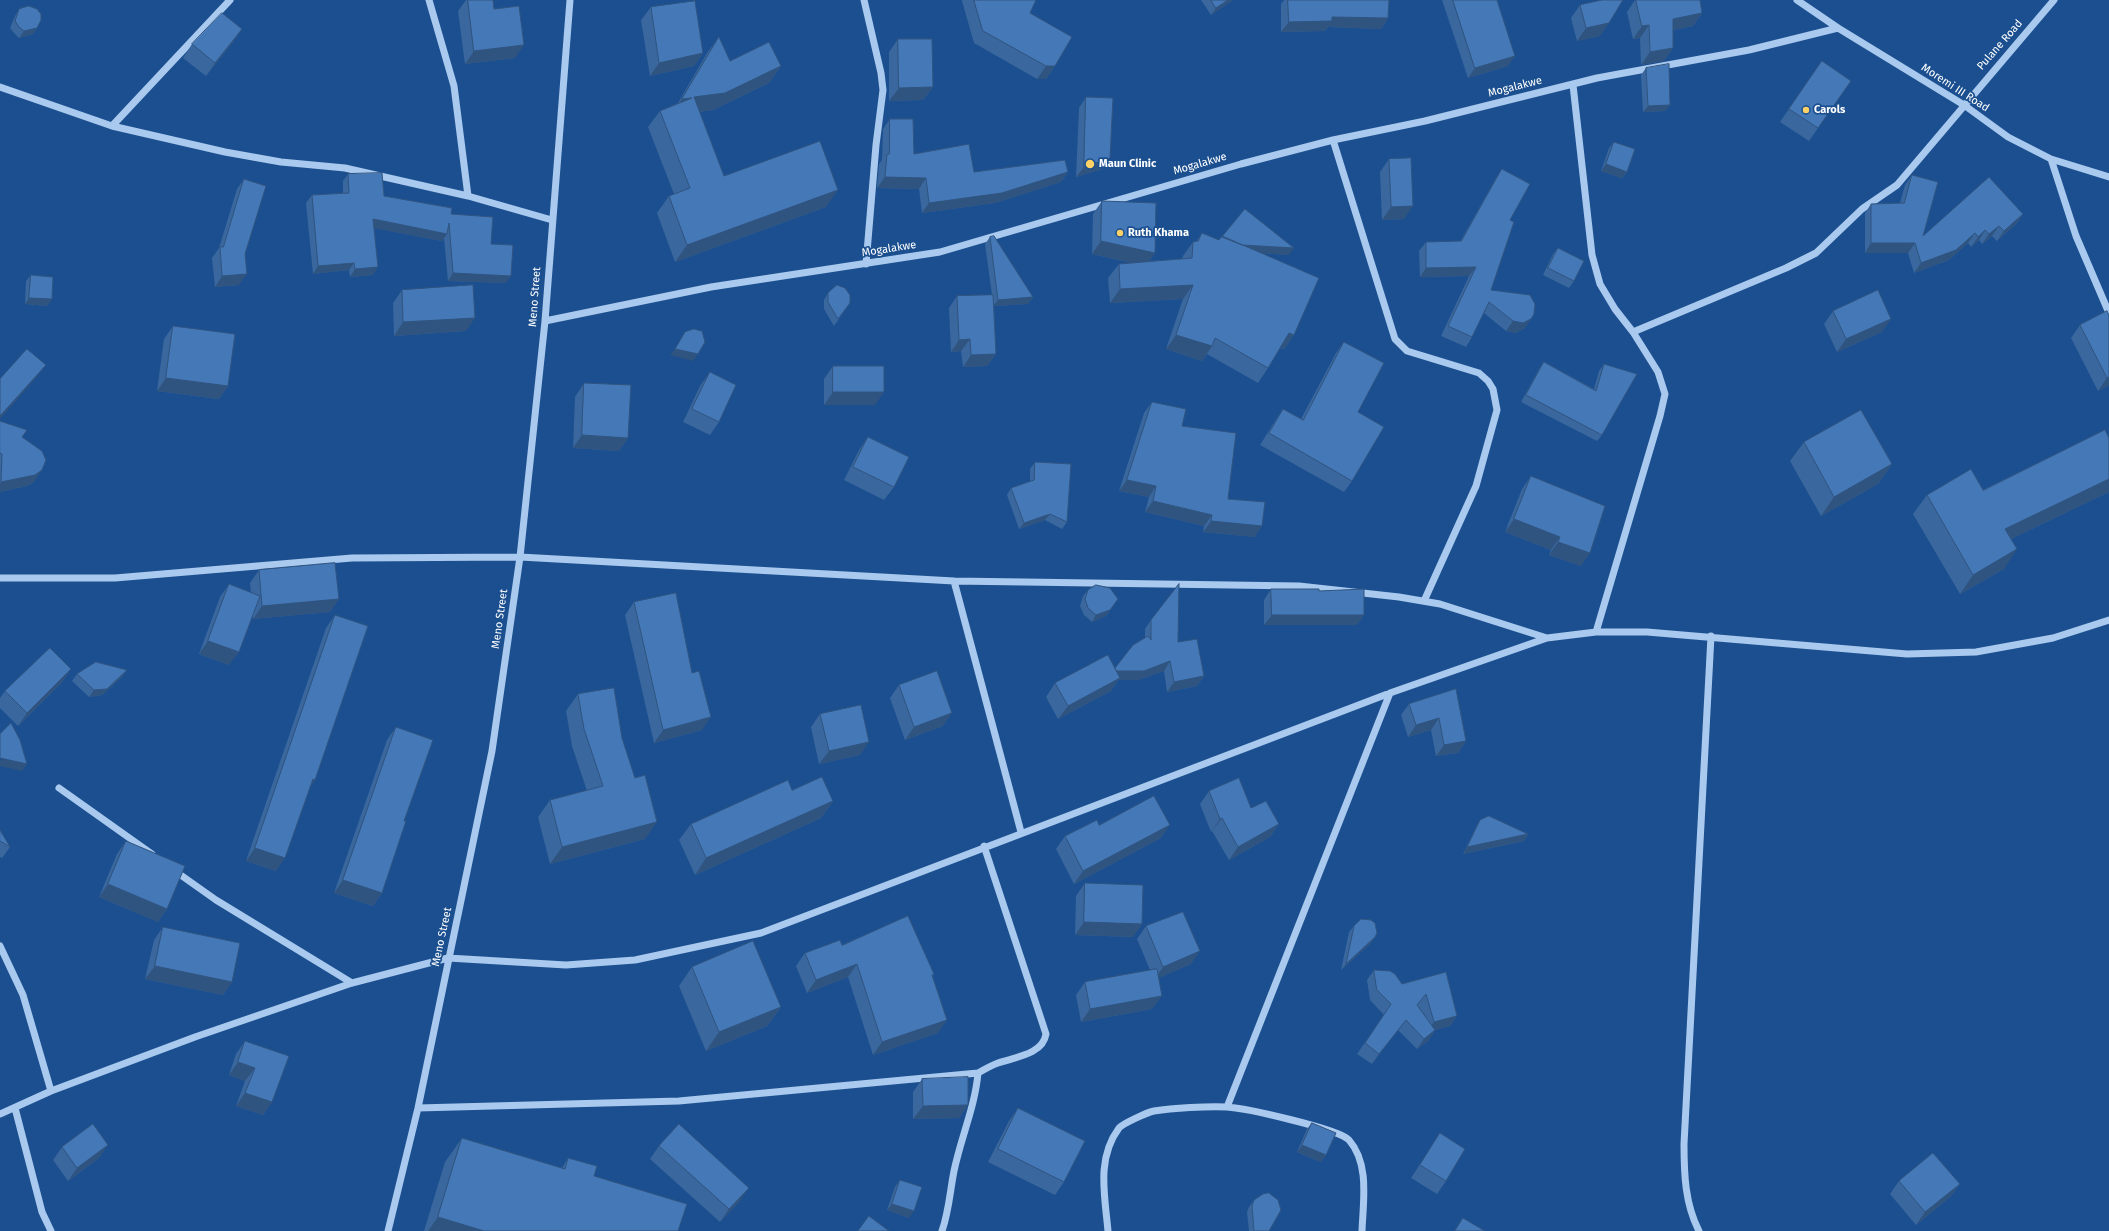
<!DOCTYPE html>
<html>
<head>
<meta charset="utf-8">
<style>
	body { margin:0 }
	canvas { display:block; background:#1b4f8f }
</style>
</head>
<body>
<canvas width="2109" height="1231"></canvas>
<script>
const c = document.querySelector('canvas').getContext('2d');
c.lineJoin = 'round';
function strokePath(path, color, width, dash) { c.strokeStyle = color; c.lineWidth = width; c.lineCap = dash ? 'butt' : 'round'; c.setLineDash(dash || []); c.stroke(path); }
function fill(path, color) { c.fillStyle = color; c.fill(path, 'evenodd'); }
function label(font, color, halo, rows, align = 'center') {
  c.font = font + ' "Fira Sans",sans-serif'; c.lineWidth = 3.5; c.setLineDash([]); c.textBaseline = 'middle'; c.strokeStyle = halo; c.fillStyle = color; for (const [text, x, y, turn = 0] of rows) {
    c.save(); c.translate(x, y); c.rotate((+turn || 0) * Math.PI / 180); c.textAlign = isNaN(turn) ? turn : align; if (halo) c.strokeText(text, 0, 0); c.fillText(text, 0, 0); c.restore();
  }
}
strokePath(new Path2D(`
	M429,0L454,86L468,196
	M864,0L881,73L883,90L876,145L866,264
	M1797,0L1838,28L1964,105L2008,137L2051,159L2109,177
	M1573,85L1592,255L1600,284L1615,309L1633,332L1658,372L1665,394L1660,416L1596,632
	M0,87L112,126L225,152L281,162L345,168L468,196L552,220
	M112,126L230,0
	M1333,140L1395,339L1407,351L1479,373L1488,381L1493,389L1497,410L1476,486L1424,601
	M2051,159L2076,236L2109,313
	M545,321L711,287L940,252L1241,164L1333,140L1425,121L1597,78L1749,50L1838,28
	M1633,332L1786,268L1816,253L1862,209L1897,185L2054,0
	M0,578H115L352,558L520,557L954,581L1299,586L1399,597L1440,604L1547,638
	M954,581L1021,832
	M59,788L152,854
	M175,871L216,900L352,983
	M0,946L23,995L51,1091
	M1227,1107L1390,693
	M15,1108L42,1212L51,1231
	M418,1108L679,1101L978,1073C985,1069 992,1065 998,1063C1016,1057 1043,1054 1046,1034L984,846
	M0,1114L51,1091L195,1037L352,983L448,958L566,965L635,960L761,933L1390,693L1547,638L1596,632H1647L1907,654L1976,652L2053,638L2109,620
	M388,1231L418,1108L492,751L520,557L545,321L570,0
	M942,1231C949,1211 950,1191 954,1171C961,1137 975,1107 978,1073
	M1108,1231C1105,1196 1096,1159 1119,1128C1122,1124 1148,1112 1154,1111C1172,1108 1208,1106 1227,1107C1245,1108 1339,1129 1349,1140C1370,1164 1363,1202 1362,1231
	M1699,1231C1685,1204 1684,1174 1684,1144L1711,636`), '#a9c9ee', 7);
fill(new Path2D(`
	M466,0H493L494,9L515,58L465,64L458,11Z
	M962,0H1036L1030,13L1055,66L1046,79H1037L974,43L962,1Z
	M1201,0H1233L1211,15Z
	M1284,0H1389L1388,18L1381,29L1328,27L1325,31L1281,32V4Z
	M1442,0H1497L1508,66L1468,78Z
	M1635,0H1700L1702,13L1693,26L1673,30V48L1664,61L1641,65L1640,38L1633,39L1627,12Z
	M1580,5L1600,36L1577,41L1571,18Z
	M651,7L703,53L694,66L650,76L641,20Z
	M19,9L37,28L33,34L19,38L14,33L10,28L15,16Z
	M242,29L233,42L206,76L183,58L192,44Z
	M719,37L730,61L781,66L769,83L713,110L699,112L724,176L826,207L675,262L657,213L669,196L674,194L648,127L660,111L678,103L707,53Z
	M898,39L933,87L923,100L889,101V52Z
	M1822,61L1851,81L1809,141L1780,122Z
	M1646,68L1665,111L1643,112L1641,75Z
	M1086,97L1110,158L1102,169L1076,177L1079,108Z
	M890,119L914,154L974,172H1068L1061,182L995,203L922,213L919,189L877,188L879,164L882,160L883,129Z
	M1614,142L1627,172L1622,178L1601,171L1609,148Z
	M1389,159L1404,219L1382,220L1380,172Z
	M1502,169L1510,220L1491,290L1525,328L1516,333L1506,331L1484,313L1472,337L1466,347L1441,336L1469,276L1420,277L1419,251L1426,242H1460L1496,178Z
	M348,174L384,196L451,214L491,244L506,283L448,281L444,238L442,241L374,228L373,275L350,277L349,270L313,274L306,203L312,195L343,193V181Z
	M1912,175L1923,236L2023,214L2016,224L1997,241L1992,236L1982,244L1979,240L1971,247L1968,243L1949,260L1914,273L1908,253H1865V213L1871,204L1900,203L1905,185Z
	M244,179L245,254L239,285L215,287L212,258L219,248L237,189Z
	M1102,201L1155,253L1149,261L1182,259L1183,256L1193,242H1196L1202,233L1219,240L1289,255L1261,253L1294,335L1284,349L1280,348L1268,368L1258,383L1207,354L1202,361L1166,349L1183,299L1110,303L1108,278L1119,264L1132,263L1092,254L1093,214Z
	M990,237L1033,297L1028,304L994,306L996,354L987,366L963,367L961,351L951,352L949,308L957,296L992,295L985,244Z
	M1558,248L1574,281L1569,288L1543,275L1553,254Z
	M31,275L47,306L25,304L26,281Z
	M402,290L466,331L394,336L393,303Z
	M828,293L850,303L834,326L824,309V300Z
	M1833,311L1882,332L1837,352L1824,324Z
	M2107,311L2109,385L2098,391L2071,338L2080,325Z
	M173,326L228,386L219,399L157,391L164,339Z
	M1344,342L1358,412L1352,481L1344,492L1260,445L1275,421L1283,409L1301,419L1336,353Z
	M1544,362L1594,389L1599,371L1604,364L1602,435L1597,441L1521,402L1539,369Z
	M833,366L875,405H824V379Z
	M710,372L719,422L710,435L683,422L700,386Z
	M584,383L628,438L619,451L573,448L575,397Z
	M1152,402L1182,426L1228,499L1255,537L1203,532L1204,526L1145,512L1149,497L1119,491L1144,413Z
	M0,421L27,430L22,437L34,482L27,486L0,492Z
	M868,437L894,487L884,500L844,480L859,450Z
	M2109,438V492L2011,539L2004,569L1960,594L1913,514L1927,495L1983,490Z
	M1804,442L1892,464L1878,484L1821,516L1790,461Z
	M1035,462L1067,522L1062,529L1045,520L1019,529L1007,495L1011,488L1030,482V469Z
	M1531,476L1581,566L1549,555L1551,550L1505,532L1522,489Z
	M259,570L330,612L253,619V614L229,665L199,654L220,597L229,584L251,593L250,583Z
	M1271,589L1319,591L1364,615L1357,625H1264V600Z
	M1088,590L1118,599L1106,616L1092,622L1084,615L1080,606L1083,596Z
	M634,602L702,730L654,743L625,615Z
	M335,615L310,787L276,871L246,861L326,628Z
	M1151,620L1178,642L1204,676L1197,686L1167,692L1164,671L1138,680H1118L1111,691L1058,719L1046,697L1055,683L1115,668L1145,638V629Z
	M71,669L62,682L18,726L0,708V698L5,691Z
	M127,670L122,677L102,695L89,697L72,681L77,674Z
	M899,685L943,726L905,740L890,698Z
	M1456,689L1466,741L1458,753L1436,756L1431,730L1408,737L1401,715L1409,704Z
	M578,694L622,738L645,839L550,864L538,817L550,800L587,791L572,746L566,711Z
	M820,714L860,755L819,764L811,727Z
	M396,727L404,821L382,893L373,906L334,893L387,740Z
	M792,790L833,801L821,818L695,875L679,840L691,824Z
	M1209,791L1251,808L1279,824L1270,837L1229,860L1212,831L1211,832L1200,804Z
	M1480,820L1528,834L1524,841L1463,854L1476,827Z
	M0,830L10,847L2,858L0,857Z
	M1065,836L1161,838L1074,884L1056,849Z
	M126,841L167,909L158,922L99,897L117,854Z
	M1085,883L1142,924L1133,937L1075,935L1076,896Z
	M1146,926L1191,964L1158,978L1152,1009L1081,1022L1076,995L1085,982L1150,970L1137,939Z
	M1354,926L1375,937L1370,944L1341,970L1349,932Z
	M163,927L232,982L223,995L145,979L154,940Z
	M842,945L934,974L932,977L938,1033L873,1055L848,977L807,993L796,966L805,953Z
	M692,967L781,1007L767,1026L706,1051L679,986Z
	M1374,970L1402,984L1446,972L1457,1016L1450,1026L1435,1030L1428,1041L1417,1049L1398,1030L1372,1064L1357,1054L1384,1015L1370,1000L1367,980Z
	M245,1041L272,1102L263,1115L236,1106L245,1081L229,1075L236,1054Z
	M922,1079L968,1105L959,1118L913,1119V1092Z
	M1018,1108L1064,1182L1055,1195L988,1162L1009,1121Z
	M1312,1123L1326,1155L1321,1162L1297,1152L1307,1129Z
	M1440,1133L1446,1181L1437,1194L1411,1178L1431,1147Z
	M462,1138L562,1168L568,1158L678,1231H424L445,1162Z
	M659,1146L740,1201L720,1222L650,1159Z
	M62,1147L99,1158L68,1181L53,1160Z
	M900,1180L909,1218L887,1210L895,1187Z
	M1899,1181L1960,1184L1950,1197L1916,1225L1890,1194Z
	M1254,1200L1269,1231H1249L1247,1212L1249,1207Z`), '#3a679d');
fill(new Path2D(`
	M1228,0H1233L1211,15L1216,8Z
	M1702,13L1693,26L1663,32L1673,19Z
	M1332,17L1388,18L1381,29L1328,27L1325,31L1281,32L1289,22Z
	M1609,23L1600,36L1577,41L1586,28Z
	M1649,25L1640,38L1633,39L1642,26Z
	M37,28L33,34L19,38L24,31Z
	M242,29L233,42L206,76L215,63Z
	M524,45L515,58L465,64L474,51Z
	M1673,48L1664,61L1641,65L1650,52Z
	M703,53L694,66L650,76L659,63Z
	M1515,56L1508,66L1468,78L1475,68Z
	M781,66L769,83L713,110L682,114L694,97Z
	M1046,66H1055L1046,79H1037Z
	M933,87L923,100L889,101L899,88Z
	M692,98L671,116L682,99Z
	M1670,105L1665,111L1643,112L1648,106Z
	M1110,158L1102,169L1076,177L1084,167Z
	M1606,164L1627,172L1622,178L1601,171Z
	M1068,172L1061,182L995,203L922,213L929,203Z
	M885,177L926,178L919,189L877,188Z
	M838,190L826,207L675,262L687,245Z
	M1413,206L1404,219L1382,220L1391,207Z
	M2023,214L2016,224L1997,241L2004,231Z
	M373,219L447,234L442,241L367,227Z
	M1999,226L1992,236L1982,244L1989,234Z
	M1985,230L1979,240L1971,247L1978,237Z
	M1975,233L1968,243L1949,260L1914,273L1921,263Z
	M1101,241L1155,253L1146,266L1092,254Z
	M1217,243L1294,248L1289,255L1212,250Z
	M1871,243H1915L1908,253H1865Z
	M354,263L349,270L313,274L318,266Z
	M378,267L373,275L350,277L355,269Z
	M1476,267L1469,276L1420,277L1426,268Z
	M453,273L511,276L506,283L448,281Z
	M247,274L239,285L215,287L222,276Z
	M1193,285L1183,299L1110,303L1120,289Z
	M1033,297L1028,304L993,306L998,300Z
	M29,298L52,299L47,306L25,304Z
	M475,318L466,331L394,336L403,322Z
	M1531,319L1525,328L1516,333L1506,331L1513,321Z
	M1891,319L1882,332L1837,352L1846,339Z
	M1289,333L1294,335L1284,349L1279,347Z
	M1176,335L1212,346L1202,361L1166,349Z
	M970,339L961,351L951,352L959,340Z
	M675,349L698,354L693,361L670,355Z
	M996,354L987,366L963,367L971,355Z
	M46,365L37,377L0,419V416Z
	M2109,377V385L2098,391L2107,378Z
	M166,378L228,386L219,399L157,391Z
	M833,392H884L875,405H824Z
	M582,435L628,438L619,451L573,448Z
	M1892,464L1878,484L1821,516L1834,497Z
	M42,470L34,482L27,486L0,492V484L1,482Z
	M2109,479V492L1992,548L2005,529Z
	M1127,480L1156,486L1149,497L1119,491Z
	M1153,501L1212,515L1204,526L1145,512Z
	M1050,514L1045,520L1019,529L1024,523Z
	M1514,519L1560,537L1551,550L1505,532Z
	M1211,521L1262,526L1255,537L1203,532Z
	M1558,542L1590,553L1581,566L1549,555Z
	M2017,549L2004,569L1960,594L1973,575Z
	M339,599L330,612L253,619L262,606Z
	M1110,610L1106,616L1092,622L1096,615Z
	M1272,615H1364L1357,625H1264Z
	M208,641L239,652L229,665L199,654Z
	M1170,661L1164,671L1138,680H1118L1111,691L1058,719L1068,706L1113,671Z
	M71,669L62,682L18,726L27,713Z
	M127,670L122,677L102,695L89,697L94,690Z
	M1204,676L1197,686L1167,692L1174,682Z
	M952,713L943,726L905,740L914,727Z
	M711,717L702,730L654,743L663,730Z
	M1439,718L1431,730L1408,737L1416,725Z
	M1466,741L1458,753L1436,756L1444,745Z
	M869,742L860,755L819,764L829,751Z
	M2,759L27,764L22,771L0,766V762Z
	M313,779L315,780L306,793Z
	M833,801L821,818L695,875L706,858Z
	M1222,818L1212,831L1211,832L1220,819Z
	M657,822L645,839L550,864L562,847Z
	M1279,824L1270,837L1229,860L1238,847Z
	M1170,825L1161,838L1074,884L1083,871Z
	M1528,834L1524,841L1463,854L1467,847Z
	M255,848L285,858L276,871L246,861Z
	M343,880L382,893L373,906L334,893Z
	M108,884L167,909L158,922L99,897Z
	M1084,922L1142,924L1133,937L1075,935Z
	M1375,937L1370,944L1341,970L1346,964Z
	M1200,951L1191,964L1154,980L1163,967Z
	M857,964L848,977L807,993L816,980Z
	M155,966L232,982L223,995L145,979Z
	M1162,996L1152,1009L1081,1022L1090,1009Z
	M781,1007L767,1026L706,1051L719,1032Z
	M1457,1016L1450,1026L1426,1032L1434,1022Z
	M947,1020L938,1033L873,1055L882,1042Z
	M1406,1020L1398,1030L1372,1064L1379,1054Z
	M1435,1030L1428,1041L1417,1049L1424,1039Z
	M238,1062L255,1068L245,1081L229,1075Z
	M245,1093L272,1102L263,1115L236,1106Z
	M968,1105L959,1118L913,1119L923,1106Z
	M108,1145L99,1158L68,1181L77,1168Z
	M1302,1145L1326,1155L1321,1162L1297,1152Z
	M1960,1184L1950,1197L1916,1225L1925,1212Z
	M749,1188L740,1201L720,1222L729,1209Z
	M892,1204L914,1211L909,1218L887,1210Z
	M438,1217L484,1231H428Z`), '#305480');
const building = new Path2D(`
	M468,0H493L494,9L519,6L524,45L474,51Z
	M974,0H1036L1030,13L1072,37L1055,66H1046L983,31Z
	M1211,0H1228L1216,8Z
	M1288,0H1389L1388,18L1332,17V21L1289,22Z
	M1453,0H1497L1515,56L1475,68Z
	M1602,0H1623L1609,23L1586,28L1580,5Z
	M1636,0H1700L1702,13L1673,19V48L1650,52L1649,25L1642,26Z
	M695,1L703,53L659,63L651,7Z
	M29,6L37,9L41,14V20L37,28L24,31L19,27L15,21L19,9Z
	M222,13L242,29L215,63L192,44Z
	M719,37L730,61L769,42L781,66L725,93L694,97L724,176L820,141L838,190L687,245L669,196L690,188L660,111L692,98L682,99Z
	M898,39H932L933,87L899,88Z
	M1822,61L1851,81L1818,128L1789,109Z
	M1669,64L1670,105L1648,106L1646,68Z
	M1086,97L1113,98L1110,158L1084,167Z
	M890,119H913L914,154L969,144L974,172L1065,160L1068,172L1002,193L929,203L926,178L885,177L887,154H889Z
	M1614,142L1635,149L1627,172L1606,164Z
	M1411,158L1413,206L1391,207L1389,159Z
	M1502,169L1530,184L1510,220L1514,222L1491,290L1530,295L1535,304L1534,314L1531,319L1523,323L1513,321L1489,302L1472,337L1448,326L1476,267L1426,268V242L1461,241Z
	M382,173L384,196L452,208L451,214L493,217L491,244L513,245L511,276L453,273L449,223L447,234L373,219L378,267L355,269L354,263L318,266L312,195L349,193L348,174Z
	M1912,175L1938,182L1923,236L1989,177L2023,214L2004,231L1999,226L1989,234L1985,230L1978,237L1975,233L1956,250L1921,263L1915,243H1871V204L1904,203Z
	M244,179L266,186L245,254L247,274L222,276L220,247H223Z
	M1102,201L1156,203L1155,253L1101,241Z
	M1245,209L1294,248L1242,245L1222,237Z
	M1202,233L1219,240L1222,236L1319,278L1294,335L1289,333L1268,368L1215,338L1212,346L1176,335L1193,285L1120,289L1119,264L1192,258L1193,242L1198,241Z
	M994,236L1033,297L998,300L990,237Z
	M1558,248L1584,261L1574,281L1548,268Z
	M31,275L53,277L52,299L29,298Z
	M473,285L475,318L403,322L402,290Z
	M837,285L845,288L850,295V303L838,319L828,302V293Z
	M1878,290L1891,319L1846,339L1833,311Z
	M993,295L996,354L971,355L970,339L959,340L957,296Z
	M2107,311L2109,315V377L2107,378L2080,325Z
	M173,326L235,334L228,386L166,378Z
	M694,329L702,331L705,342L698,354L675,349L685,332Z
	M1344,342L1384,363L1358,412L1384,427L1352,481L1269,433L1283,409L1303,420Z
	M27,349L46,365L0,416V379Z
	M1544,362L1596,391L1604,364L1637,374L1602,435L1526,395Z
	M833,366H884V392H833Z
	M710,372L736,385L719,422L692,409Z
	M584,383L631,385L628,438L582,435Z
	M1152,402L1186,409L1182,426L1236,433L1228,499L1265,502L1262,526L1211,521L1212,515L1153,501L1156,486L1127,480Z
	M1861,410L1892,464L1834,497L1804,442Z
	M0,421L27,430L22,437L42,451L46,460L42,470L35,475L1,482L2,454L0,453Z
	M2105,430L2109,438V479L2005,529L2017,549L1973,575L1927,495L1971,469L1983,490Z
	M868,437L909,457L894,487L853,467Z
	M1035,462L1071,464L1067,522L1050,514L1024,523L1011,488L1034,480Z
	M1531,476L1605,506L1590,553L1558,542L1560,537L1514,519Z
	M335,563L339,599L262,606L259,570Z
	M229,584L260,596L239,652L208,641Z
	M1179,584L1178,642L1197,639L1204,676L1174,682L1170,661L1144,671H1116L1115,668L1133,645L1148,636L1151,640V620Z
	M1096,585L1110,588L1118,599L1110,610L1096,615L1088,608L1085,599L1088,590Z
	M1271,589H1319V591L1364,589V615H1272Z
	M676,593L692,673L699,671L711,717L663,730L634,602Z
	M335,615L368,626L315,780L313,779L285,858L255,848Z
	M50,648L71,669L27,713L5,691Z
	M1108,655L1120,678L1068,706L1055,683Z
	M96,662L127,670L107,689L94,690L77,674Z
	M937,671L952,713L914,727L899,685Z
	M614,688L622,738L635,778L645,775L657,822L562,847L550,800L603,786L584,729L578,694Z
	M1456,689L1466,741L1444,745L1439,718L1416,725L1409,704Z
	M861,705L869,742L829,751L820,714Z
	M11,723L20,740L27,764L0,758V734Z
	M396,727L433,740L404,821H406L382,893L343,880Z
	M822,777L833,801L706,858L691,824L788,780L792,790Z
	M1239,778L1251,808L1266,801L1279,824L1238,847L1222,818L1220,819L1209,791Z
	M1154,796L1170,825L1083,871L1065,836L1097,820L1099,825Z
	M1489,816L1528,834L1467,847L1480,820Z
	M0,830L10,847L0,841Z
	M126,841L185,866L167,909L108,884Z
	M1085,883L1143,885L1142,924L1084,922Z
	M1183,912L1200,951L1163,967L1146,926Z
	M908,916L934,974L932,975L947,1020L882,1042L857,964L816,980L805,953L840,940L842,945Z
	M1361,919L1371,920L1375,923L1377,933L1375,937L1346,964L1354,926Z
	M163,927L240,943L232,982L155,966Z
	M753,941L781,1007L719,1032L692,967Z
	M1157,969L1162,996L1090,1009L1085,982Z
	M1374,970L1390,971L1395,974L1402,984L1446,972L1457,1016L1434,1022L1426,994L1417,1005L1435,1030L1424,1039L1406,1020L1379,1054L1365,1043L1391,1004L1377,990Z
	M245,1041L289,1056L272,1102L245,1093L255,1068L238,1062Z
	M968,1077V1105L923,1106L922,1079Z
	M1018,1108L1085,1141L1064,1182L998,1149Z
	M1312,1123L1336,1133L1326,1155L1302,1145Z
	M93,1124L108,1145L77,1168L62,1147Z
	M679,1124L749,1188L729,1209L659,1146Z
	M1440,1133L1465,1149L1446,1181L1420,1165Z
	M462,1138L565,1169L568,1158L597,1166L594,1176L687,1204L678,1231H484L438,1217Z
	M1933,1153L1960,1184L1925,1212L1899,1181Z
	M900,1180L922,1187L914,1211L892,1204Z
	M1269,1193L1278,1200L1281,1210L1269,1231H1254L1252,1206L1254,1200L1263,1194Z
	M869,1216L889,1231H858Z
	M1463,1218L1485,1231H1455Z`);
fill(building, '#4478b7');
strokePath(building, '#305480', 1);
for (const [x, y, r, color] of [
	[1806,110,4,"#ffd166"],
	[1090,164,5,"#ffd166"],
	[1120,233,4,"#ffd166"]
]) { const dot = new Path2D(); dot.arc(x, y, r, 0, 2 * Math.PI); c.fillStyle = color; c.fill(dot); strokePath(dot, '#1b4f8f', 1.5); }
label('11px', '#fff', '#1b4f8f', [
	["Pulane Road",2000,45,-49],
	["Mogalakwe",1515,87,-14],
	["Moremi III Road",1955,88,33],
	["Mogalakwe",1200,164,-16],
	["Mogalakwe",889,249,-9],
	["Meno Street",535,297,-86],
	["Meno Street",500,619,-82],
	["Meno Street",442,937,-78]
]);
label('bold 11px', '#fff', '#1b4f8f', [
	["Carols",1814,110],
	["Maun Clinic",1099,164],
	["Ruth Khama",1128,233]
], 'left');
</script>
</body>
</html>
